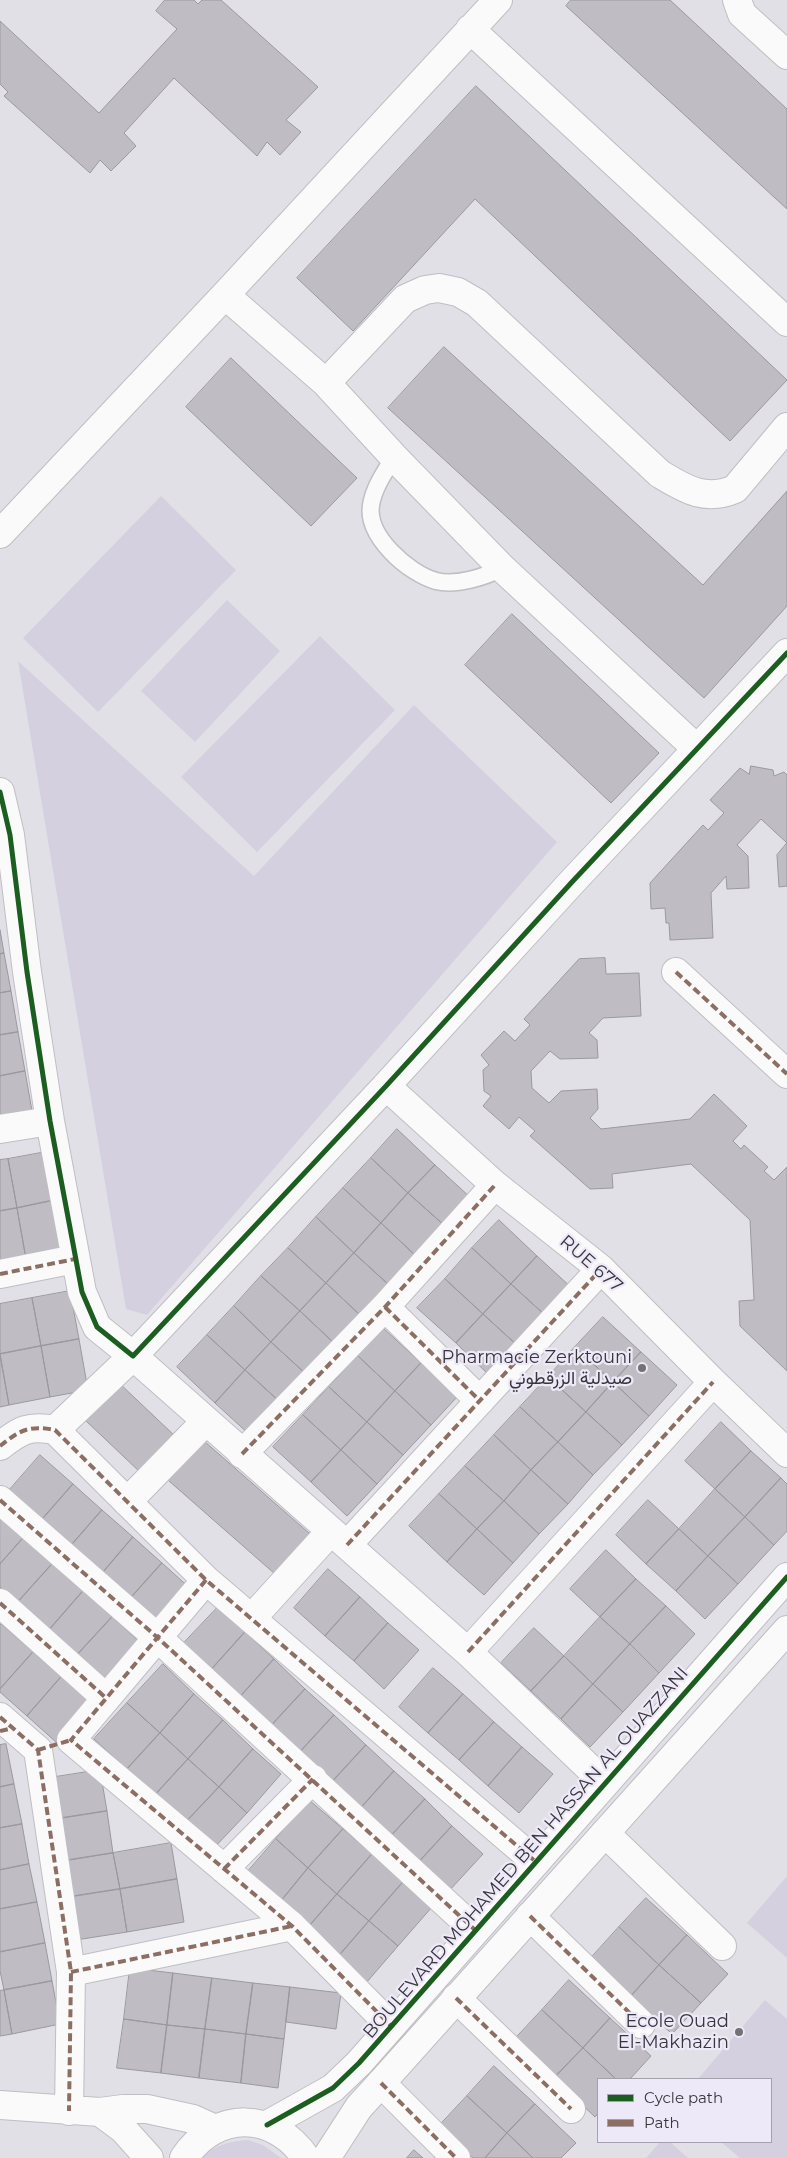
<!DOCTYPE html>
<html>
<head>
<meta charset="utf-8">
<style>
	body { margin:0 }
	#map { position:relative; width:787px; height:2158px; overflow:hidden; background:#e1e0e6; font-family:Montserrat,sans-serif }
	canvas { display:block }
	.legend { position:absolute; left:597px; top:2078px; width:175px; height:65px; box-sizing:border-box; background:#ede9f8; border:1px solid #a5a1ac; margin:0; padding:6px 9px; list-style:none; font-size:15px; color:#38363b }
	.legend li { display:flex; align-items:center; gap:10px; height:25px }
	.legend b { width:25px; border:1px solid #a5a1ac }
</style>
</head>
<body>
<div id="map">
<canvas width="787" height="2158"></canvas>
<ul class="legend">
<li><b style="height:6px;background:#1b5e20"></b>Cycle path</li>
<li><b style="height:6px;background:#8d6e63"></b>Path</li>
</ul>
</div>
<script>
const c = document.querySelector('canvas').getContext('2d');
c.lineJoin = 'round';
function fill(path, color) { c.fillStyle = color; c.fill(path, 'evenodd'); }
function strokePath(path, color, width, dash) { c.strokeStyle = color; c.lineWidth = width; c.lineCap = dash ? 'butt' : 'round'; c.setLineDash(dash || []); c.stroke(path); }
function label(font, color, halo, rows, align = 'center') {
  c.font = font + ' Montserrat,Vazirmatn,sans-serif'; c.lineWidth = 4.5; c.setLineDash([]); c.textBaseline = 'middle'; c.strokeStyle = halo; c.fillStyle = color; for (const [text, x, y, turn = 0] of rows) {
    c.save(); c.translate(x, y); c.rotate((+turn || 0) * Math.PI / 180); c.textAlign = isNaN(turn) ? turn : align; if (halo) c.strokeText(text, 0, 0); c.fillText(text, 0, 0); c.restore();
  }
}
fill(new Path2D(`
	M161,496L236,570L98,712L23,638Z
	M227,600L280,651L195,742L141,691Z
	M320,636L395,710L257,852L181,777Z
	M18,661L254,876L414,705L557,842L147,1315L126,1309Z
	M787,1876V1958L747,1923Z
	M765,2000L787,2019V2158H740L721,2142H771V2079H698Z
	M248,2140L263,2145L281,2158H202C215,2145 230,2141 248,2140Z
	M660,2142H670L688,2158H646Z`), '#d4d0e0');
const building = new Path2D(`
	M165,0H194L198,4L202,0H221L318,87L286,120L301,132L280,155L267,142L257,156L174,78L124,133L136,146L111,171L100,160L90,173L4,96L8,92L0,84V21L99,113L177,29L156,11Z
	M571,0H670L787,109V209L566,6Z
	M476,86L787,380L730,441L475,199L353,331L297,278Z
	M444,347L703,585L787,491V606L704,698L388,408Z
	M231,358L357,478L311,526L186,407Z
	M512,614L659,753L611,803L465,665Z
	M751,766L773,770L774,776L784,772L787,775V843L761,819L737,845L748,856L749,888L727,889L726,876L711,893L713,938L670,940L669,923H666L665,908L651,909L650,883L703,825L708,830L724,813L710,800L740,768L749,774Z
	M787,843V886L779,887L777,855Z
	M0,930L4,953L0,954Z
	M4,953L11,991L0,993V954Z
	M605,958L606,974L639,973L641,1016L603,1018L589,1033L597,1040L598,1058L560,1059L550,1051L531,1071L532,1088L549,1103L561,1091L597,1089L598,1109L590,1118L601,1129L690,1119L714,1094L747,1126L733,1141L741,1149L744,1145L768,1167L764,1171L774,1180L787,1167V1371L740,1326L739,1301L754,1300L750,1220L691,1164L612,1174L613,1188L590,1189L530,1136L535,1131L519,1117L509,1129L483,1106L491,1096L484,1091L483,1070L489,1065L481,1055L504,1031L515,1041L530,1025L524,1019L579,959Z
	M11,991L18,1032L0,1035V993Z
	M18,1032L25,1071L0,1076V1035Z
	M25,1071L32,1111L0,1118V1076Z
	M397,1129L435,1165L408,1193L371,1158Z
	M46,1152L55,1200L17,1208L8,1159Z
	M371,1158L408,1193L381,1223L343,1188Z
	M8,1159L17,1208L0,1211V1160Z
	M435,1165L471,1198L445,1226L408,1193Z
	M343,1188L381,1223L354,1253L316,1217Z
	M408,1193L445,1226L417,1257L381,1223Z
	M55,1200L64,1251L26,1259L17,1208Z
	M17,1208L26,1259L0,1263V1211Z
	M316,1217L354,1253L326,1283L288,1248Z
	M499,1220L537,1256L511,1284L472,1248Z
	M381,1223L417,1257L390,1286L354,1253Z
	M288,1248L326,1283L300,1311L261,1276Z
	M472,1248L511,1284L483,1314L445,1279Z
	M354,1253L390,1286L361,1316L326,1283Z
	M537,1256L573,1289L547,1317L511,1284Z
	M261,1276L300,1311L271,1342L234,1306Z
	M445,1279L483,1314L456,1343L417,1308Z
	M326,1283L361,1316L336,1345L300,1311Z
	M511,1284L547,1317L519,1347L483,1314Z
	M70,1291L79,1339L41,1346L32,1298Z
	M32,1298L41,1346L0,1354V1304Z
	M234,1306L271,1342L245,1370L207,1335Z
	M300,1311L336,1345L307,1375L271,1342Z
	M483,1314L519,1347L491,1377L456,1343Z
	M603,1317L641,1352L613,1382L575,1347Z
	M383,1328L421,1363L395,1391L358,1356Z
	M207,1335L245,1370L215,1403L177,1367Z
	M79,1339L88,1390L50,1397L41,1346Z
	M271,1342L307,1375L281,1403L245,1370Z
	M41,1346L50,1397L9,1405L0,1354Z
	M575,1347L613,1382L586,1412L548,1377Z
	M641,1352L677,1385L649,1416L613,1382Z
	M0,1355L9,1405L0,1407Z
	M358,1356L395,1391L367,1422L329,1387Z
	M421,1363L458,1396L431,1425L395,1391Z
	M245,1370L281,1403L251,1436L215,1403Z
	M548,1377L586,1412L558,1442L520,1407Z
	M118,1382L176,1437L142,1474L84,1419Z
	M613,1382L649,1416L622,1445L586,1412Z
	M329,1387L367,1422L341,1450L303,1415Z
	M395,1391L431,1425L403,1455L367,1422Z
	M520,1407L558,1442L531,1470L494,1435Z
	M586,1412L622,1445L593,1475L558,1442Z
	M303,1415L341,1450L311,1482L273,1447Z
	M367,1422L403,1455L377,1484L341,1450Z
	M721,1422L751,1451L715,1489L685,1461Z
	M494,1435L531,1470L504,1501L465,1466Z
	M204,1441L310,1534L275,1574L169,1481Z
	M558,1442L593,1475L568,1504L531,1470Z
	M341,1450L377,1484L347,1516L311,1482Z
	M751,1451L781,1478L745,1517L715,1489Z
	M40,1455L73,1484L39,1523L6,1494Z
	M465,1466L504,1501L477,1529L439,1494Z
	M531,1470L568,1504L539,1534L504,1501Z
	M781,1478L787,1484V1531L774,1545L745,1517Z
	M73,1484L102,1510L68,1549L39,1523Z
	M715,1489L745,1517L708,1556L679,1529Z
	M439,1494L477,1529L447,1562L409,1526Z
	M648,1500L679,1529L646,1564L616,1535Z
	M504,1501L539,1534L513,1563L477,1529Z
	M102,1510L133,1537L99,1577L68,1549Z
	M745,1517L774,1545L738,1584L708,1556Z
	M0,1518L23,1538L0,1564Z
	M477,1529L513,1563L484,1595L447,1562Z
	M679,1529L708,1556L676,1591L646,1564Z
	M133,1537L162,1563L127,1602L99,1577Z
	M23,1538L52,1564L17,1603L0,1587V1564Z
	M606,1550L636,1579L600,1617L570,1589Z
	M708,1556L738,1584L705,1619L676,1591Z
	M162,1563L192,1590L158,1629L127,1602Z
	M52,1564L83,1591L49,1630L17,1603Z
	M328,1569L360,1597L325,1636L294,1608Z
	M636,1579L666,1606L630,1644L600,1617Z
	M83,1591L112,1617L77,1655L49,1630Z
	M360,1597L388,1623L354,1661L325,1636Z
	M666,1606L695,1634L659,1673L630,1644Z
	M218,1607L245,1632L210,1671L182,1645Z
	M112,1617L142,1644L108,1683L77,1655Z
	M600,1617L630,1644L593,1684L564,1656Z
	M388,1623L419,1650L384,1689L354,1661Z
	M1,1624L33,1652L0,1689V1626Z
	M534,1628L564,1656L531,1691L501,1663Z
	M245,1632L274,1659L239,1698L210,1671Z
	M630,1644L659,1673L623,1712L593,1684Z
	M33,1652L61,1677L27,1716L0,1692V1689Z
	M564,1656L593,1684L561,1719L531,1691Z
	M274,1659L305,1689L270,1727L239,1698Z
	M163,1664L194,1694L160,1733L127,1703Z
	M433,1668L463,1694L428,1733L399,1707Z
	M61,1677L92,1704L57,1743L27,1716Z
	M593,1684L623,1712L590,1747L561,1719Z
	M305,1689L334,1715L299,1753L270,1727Z
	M194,1694L223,1720L188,1759L160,1733Z
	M463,1694L494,1722L459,1760L428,1733Z
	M127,1703L160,1733L127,1769L94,1739Z
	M334,1715L366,1745L331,1783L299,1753Z
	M223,1720L253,1749L219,1787L188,1759Z
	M494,1722L522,1747L488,1786L459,1760Z
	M160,1733L188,1759L155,1795L127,1769Z
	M6,1744L14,1784L0,1787V1745Z
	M366,1745L394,1771L359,1810L331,1783Z
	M522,1747L553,1774L519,1813L488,1786Z
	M253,1749L281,1774L247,1813L219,1787Z
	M188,1759L219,1787L185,1823L155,1795Z
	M100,1770L107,1811L56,1819L49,1778Z
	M394,1771L425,1799L389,1838L359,1810Z
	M14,1784L22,1824L0,1828V1787Z
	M219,1787L247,1813L213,1849L185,1823Z
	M425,1799L452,1826L417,1864L389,1838Z
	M309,1800L343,1829L308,1868L276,1839Z
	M107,1811L113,1853L63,1861L56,1819Z
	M22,1824L29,1864L0,1870V1828Z
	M452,1826L483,1854L448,1892L417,1864Z
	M343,1829L372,1854L337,1894L308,1868Z
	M276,1839L308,1868L277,1906L243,1877Z
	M171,1843L177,1879L120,1889L113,1853Z
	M113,1853L120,1889L69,1897L63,1861Z
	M372,1854L403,1882L369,1921L337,1894Z
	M29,1864L37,1902L0,1909V1870Z
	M308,1868L337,1894L305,1931L277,1906Z
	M177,1879L184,1922L127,1932L120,1889Z
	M403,1882L432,1907L398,1946L369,1921Z
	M120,1889L127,1932L76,1940L69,1897Z
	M337,1894L369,1921L337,1958L305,1931Z
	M646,1898L687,1935L659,1965L619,1927Z
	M37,1902L45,1943L0,1952V1909Z
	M369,1921L398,1946L366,1983L337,1958Z
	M619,1927L659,1965L631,1996L591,1958Z
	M687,1935L728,1974L701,2003L659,1965Z
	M45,1943L52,1981L4,1990L0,1971V1952Z
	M659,1965L701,2003L672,2034L631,1996Z
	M130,1968L173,1973L167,2025L124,2019Z
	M173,1973L212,1978L205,2029L167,2025Z
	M212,1978L253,1983L246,2034L205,2029Z
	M569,1980L610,2018L583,2048L542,2010Z
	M52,1981L60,2024L12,2034L4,1990Z
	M253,1983L290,1987L284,2039L246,2034Z
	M290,1987L341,1993L336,2029L286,2022Z
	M4,1990L12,2034L0,2036V1991Z
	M542,2010L583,2048L554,2078L514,2040Z
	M610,2018L651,2056L630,2079H616L583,2048Z
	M124,2019L167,2025L161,2073L117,2068Z
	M167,2025L205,2029L199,2078L161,2073Z
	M205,2029L246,2034L241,2083L199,2078Z
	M246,2034L284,2039L278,2088L241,2083Z
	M583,2048L616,2079H598V2113L595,2117L554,2078Z
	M494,2066L535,2104L507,2133L467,2096Z
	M467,2096L507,2133L485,2158H473L439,2126Z
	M535,2104L576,2143L561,2158H533L507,2133Z
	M507,2133L533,2158H485Z
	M414,2150L423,2158H407Z`);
fill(building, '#bfbdc3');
strokePath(building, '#9a999e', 1);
const lane = new Path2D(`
	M394,457C385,472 374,487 371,505C366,536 408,573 436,581C456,586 485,577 502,568`);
const street = new Path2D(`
	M737,0L742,14L787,55
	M470,29L787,322
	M225,295L326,383L394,457L502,568L697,749
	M326,383L405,299L425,290L439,288L458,292L477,303L660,474C685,489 705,502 735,489L787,427
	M0,534L225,295L498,0
	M0,792L10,835L27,972L50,1121L82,1292L97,1327L133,1356L386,1086L572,882L787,653
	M676,972L787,1074
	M386,1086L495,1185L601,1269L713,1382L787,1453
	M0,1129L50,1121
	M0,1274L75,1259
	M385,1307L480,1401
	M55,1430L133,1356L468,1652L605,1783
	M0,1446C20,1430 29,1425 55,1430L206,1580L536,1862
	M242,1454L385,1307L495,1185
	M0,1500L158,1638L475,1930
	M127,1502L206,1421
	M347,1545L601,1269
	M206,1580L71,1740L292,1926L391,2026
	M0,1603L106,1698
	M251,1619L331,1531
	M468,1652L713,1382
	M0,1717L38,1750L71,1972L69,2111
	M605,1833L722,1946
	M224,1869L313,1779
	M530,1916L641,2024
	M71,1972L292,1926
	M456,1998L571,2109
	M381,2083L456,2158
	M0,2105L100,2112L123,2109H147L193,2119L215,2129
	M100,2112L123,2129L149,2158`);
const secondary = new Path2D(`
	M267,2125L333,2088L359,2063L787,1577
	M184,2158C216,2110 274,2111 306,2158
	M326,2158L359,2107L381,2083L787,1630`);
strokePath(lane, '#bfbec3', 19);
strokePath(street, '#bfbec3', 30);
strokePath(secondary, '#bfbec3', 30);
strokePath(lane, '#fafafb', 16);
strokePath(street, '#fafafb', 28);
strokePath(secondary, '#fafafb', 28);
strokePath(new Path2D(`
	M676,972L787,1074
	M0,1274L75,1259
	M385,1307L480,1401
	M0,1446C20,1430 29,1425 55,1430L206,1580L536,1862
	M242,1454L385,1307L495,1185
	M0,1500L158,1638L475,1930
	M347,1545L601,1269
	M206,1580L71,1740L292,1926L391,2026
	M0,1603L106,1698
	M468,1652L713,1382
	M0,1717L38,1750L71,1972L69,2111
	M0,1731L13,1728
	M38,1750L71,1740
	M224,1869L313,1779
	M530,1916L641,2024
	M71,1972L292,1926
	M456,1998L571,2109
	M381,2083L456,2158`), '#8d6e63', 4, [8, 4]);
strokePath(new Path2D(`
	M0,792L10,835L27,972L50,1121L82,1292L97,1327L133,1356L386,1086L572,882L787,653
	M267,2125L333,2088L359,2063L787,1577`), '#1b5e20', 5);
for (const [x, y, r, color] of [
	[642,1368,5,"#737277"],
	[739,2032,5,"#737277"]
]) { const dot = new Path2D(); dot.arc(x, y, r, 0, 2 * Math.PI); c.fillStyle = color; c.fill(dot); strokePath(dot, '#ede9f8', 2); }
label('18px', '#38363b', '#ede9f8', [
	["RUE 677",591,1264,41],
	["BOULEVARD MOHAMED BEN HASSAN AL OUAZZANI",526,1853,-49]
]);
label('18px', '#38363b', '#ede9f8', [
	["Pharmacie Zerktouni",632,1358],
	["صيدلية الزرقطوني",632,1379],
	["Ecole Ouad",729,2022],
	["El-Makhazin",729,2043]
], 'right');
</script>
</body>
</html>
